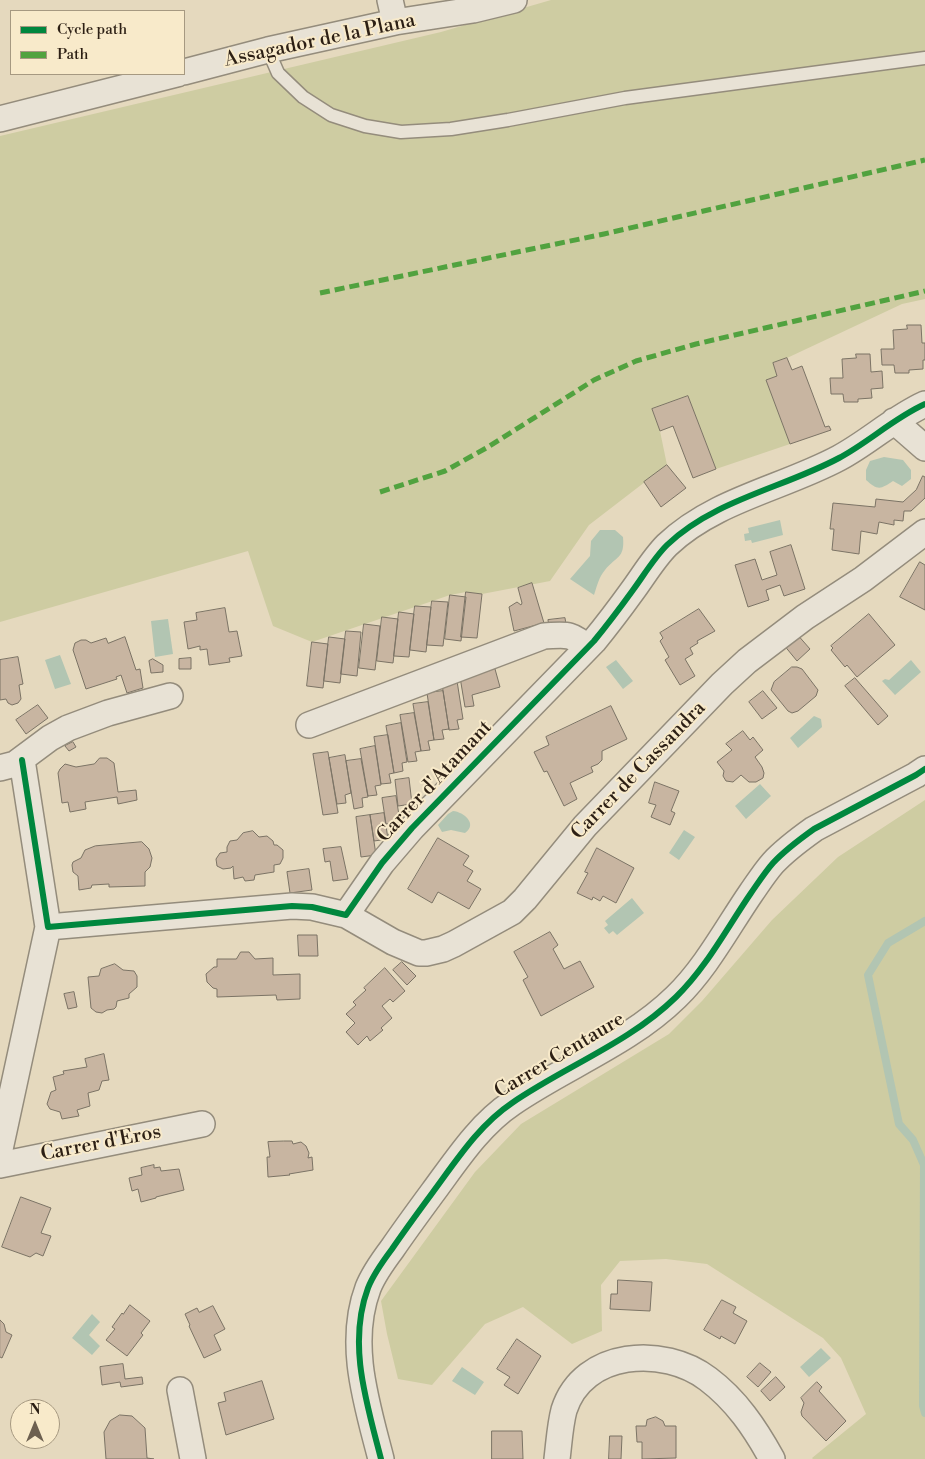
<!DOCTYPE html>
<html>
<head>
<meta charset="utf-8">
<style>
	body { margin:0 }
	#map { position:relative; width:925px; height:1459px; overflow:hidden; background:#e5d9be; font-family:"Libre Bodoni",serif }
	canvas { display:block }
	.legend { position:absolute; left:10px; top:10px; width:175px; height:65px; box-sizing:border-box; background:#f8eaca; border:1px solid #a69981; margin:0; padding:6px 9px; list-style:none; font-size:15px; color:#2c1f14 }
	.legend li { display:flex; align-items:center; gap:10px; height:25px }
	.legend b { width:25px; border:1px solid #a69981 }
	.north { position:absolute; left:10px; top:1399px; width:50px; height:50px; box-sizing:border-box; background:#f8eaca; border:1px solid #a69981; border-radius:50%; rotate:0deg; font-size:14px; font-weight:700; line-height:20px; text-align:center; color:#2c1f14 }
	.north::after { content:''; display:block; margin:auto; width:18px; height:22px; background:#6d6050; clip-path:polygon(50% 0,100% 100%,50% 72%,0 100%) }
</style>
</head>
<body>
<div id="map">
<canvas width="925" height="1459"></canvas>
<ul class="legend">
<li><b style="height:6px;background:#00873e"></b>Cycle path</li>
<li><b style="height:6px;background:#51a23f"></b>Path</li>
</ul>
<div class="north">N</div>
</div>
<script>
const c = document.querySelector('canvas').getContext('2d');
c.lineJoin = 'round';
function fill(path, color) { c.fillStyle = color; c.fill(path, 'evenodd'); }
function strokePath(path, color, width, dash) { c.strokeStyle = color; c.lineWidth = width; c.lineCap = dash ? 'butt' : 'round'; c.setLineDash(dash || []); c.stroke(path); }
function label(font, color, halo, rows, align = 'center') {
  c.font = font + ' "Libre Bodoni",serif'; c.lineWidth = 4; c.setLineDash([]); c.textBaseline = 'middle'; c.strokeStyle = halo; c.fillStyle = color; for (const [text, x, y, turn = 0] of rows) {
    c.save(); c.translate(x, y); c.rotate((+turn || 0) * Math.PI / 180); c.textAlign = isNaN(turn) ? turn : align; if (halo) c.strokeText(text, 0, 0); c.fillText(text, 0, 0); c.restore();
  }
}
fill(new Path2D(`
	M551,0H925V299L902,304L787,358L773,363L777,376L766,380L790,444L716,469L688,396L652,409L660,431L667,465L589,525L550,581L482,594L466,592L450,595L312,642L273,626L248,551L0,622V136L441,32Z
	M925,800V1459H813L812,1458L866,1414L841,1358L823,1338L707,1264L666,1259L620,1261L601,1285L602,1331L572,1344L523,1307L485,1324L432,1385L398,1379L387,1334L381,1301L475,1172L521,1124L669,1034L702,1001L772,920L838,857Z`), '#cecca2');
fill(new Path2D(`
	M884,457L903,460L911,470V479L902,486L893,481C881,489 878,491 866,480V470L870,461Z
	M780,520L783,535L752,543L751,540L745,541L744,534L749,533L748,528Z
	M600,530H615L623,537C625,559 616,556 605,570C599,577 597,586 594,595L570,579L590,556L591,541Z
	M168,619L173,654L155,657L151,621Z
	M60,655L71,684L55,689L45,660Z
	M616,660L633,681L623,689L606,667Z
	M911,660L921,672L895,695L882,681L885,679L889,680Z
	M814,716L821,719L822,727L798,748L790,738Z
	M760,784L771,796L746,819L735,806Z
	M453,811C464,812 478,824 465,833L451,830L442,832L438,825L448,814Z
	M684,830L695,837L679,860L669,853Z
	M632,898L644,913L617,935L613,931L609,934L604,928L608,925L605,921Z
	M92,1314L100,1322L89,1335L100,1346L92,1355L72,1338Z
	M821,1348L831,1358L809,1377L800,1367Z
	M462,1367L484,1382L475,1395L452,1381Z`), '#b2c5b2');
strokePath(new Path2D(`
	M925,921L888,943L868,975L899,1124L913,1140L924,1165L923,1406L925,1413`), '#b2c5b2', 8);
const building = new Path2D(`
	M907,325H921L922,343H925V360H923V369L909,370V373H895L894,365H882L881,349H894L893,330L907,329Z
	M856,354H870L871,372L882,371L883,388L871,389L872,398L858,399V402H844L843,394H831L830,378H843L842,359L856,358Z
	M787,358L792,370L802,366L825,427L829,426L831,430L790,444L766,380L777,376L773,363Z
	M688,396L716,469L693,478L673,426L660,431L652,409Z
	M667,465L686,488L661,507L644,482Z
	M923,476L925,477V498L911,511H904L903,521L894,520V525L879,522L877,534L861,531L859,554L832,550L834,529H830L833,503L875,507L876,499L903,502L916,490Z
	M791,545L805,589L784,596L780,585L766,590L769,600L748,607L735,565L755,559L762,580L777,575L770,552Z
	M920,562L925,565V610L900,597Z
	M532,583L544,623L514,631L509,607L517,602L521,605L522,603L518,588Z
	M466,592L482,594L477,638L461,637Z
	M450,595L466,597L461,641L445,639Z
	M432,601L448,602L443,646L427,645Z
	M415,606L431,607L426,652L410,650Z
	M225,608L229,632L237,631L242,656L229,658L230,662L209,665L207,649L200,650V646L188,649L184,622L197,620L196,613Z
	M699,609L715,631L697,641L698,643L690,648L693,654L685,659L695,676L680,685L665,660L669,657L660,641L663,638L660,633Z
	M399,612L414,614L409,657L394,656Z
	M869,614L895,645L857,677L847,665L845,667L831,650L833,648L831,646Z
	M382,617L398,619L393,663L377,661Z
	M565,618L566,624L549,626L548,620Z
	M364,624L380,626L375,670L359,668Z
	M346,631L361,632L357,676L341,674Z
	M796,633L810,649L797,661L783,644Z
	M125,637L136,670L140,669L143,688L127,693L121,675L116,677L117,679L86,689L73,650L75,643L81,640H86L91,643L106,638L108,643Z
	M329,637L345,639L340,683L324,681Z
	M312,642L328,644L323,688L307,686Z
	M18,657L23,684L19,685L21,699L18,703L12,705L8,703L6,699L0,700V660Z
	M191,658V669H179V659Z
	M153,659L163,665V672L151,673L149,661Z
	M792,667H797L802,669L818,690L816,696L798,711L792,713L788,711L771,690L774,682Z
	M495,669L500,687L472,695L474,706L465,707L460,677Z
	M855,678L888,716L878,725L845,686Z
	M457,681L463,719L457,720L459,729L449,730L442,684Z
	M443,691L449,729L442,730L444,739L434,740L427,693Z
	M763,691L777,708L762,719L749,702Z
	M428,702L434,740L428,741L430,750L421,751L413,704Z
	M38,705L48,718L26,734L16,720Z
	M611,706L627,739L602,751V760L598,764L591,767L593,772L570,783L577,799L564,806L547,771L544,772L534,752L549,745L546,737Z
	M414,713L421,751L415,752L417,761L408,762L400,715Z
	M401,723L407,762L402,763L403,771L394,773L386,726Z
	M743,731L750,740L753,737L763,750L755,757L762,767L764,773L763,778L756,782H749L741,775L733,782L726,781L723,776L724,771L717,762L732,750L726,744Z
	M388,735L394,773L389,774L391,783L381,784L374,737Z
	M73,742L76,747L69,751L65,746Z
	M375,746L381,785L375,786L377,795L368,796L360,749Z
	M328,752L338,813L323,815L313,754Z
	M345,755L351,793L345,795L346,803L337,804L329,758Z
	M100,758H107L114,763L118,792L136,790L137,800L118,804L117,797L85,802L86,809L70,812L68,802L62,803L58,773L60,769L65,764L76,767L94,764Z
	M361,759L368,797L362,798L363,807L354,809L346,761Z
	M409,778L412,804L398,806L395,780Z
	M655,782L679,791L671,811L675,813L670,825L651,817L656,805L649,803Z
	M396,796L400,822L386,824L382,798Z
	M384,813L388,839L374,841L370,815Z
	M370,815L376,855L361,857L356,817Z
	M253,831L259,837L267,836L273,841L274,845H277L283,850V858L280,864L274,865V872L255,875L254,880L245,881L243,877L234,879L233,866L231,868L223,869L217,866L216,859L220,853L227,852V847L230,841L237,840L243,833Z
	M438,838L469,856L463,865L473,871L467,881L481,889L469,909L438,892L432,903L408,889Z
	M142,842L149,849L152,858L150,867L145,872V886L109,887V884L92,885L91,888L79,890L78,876L73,872L72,865L73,862L81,858L85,850L95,846Z
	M341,847L348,879L333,881L330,861L325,862L323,849Z
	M597,848L634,868L616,903L603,896L600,901L593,897L592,900L577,893L588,873L585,872Z
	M309,869L312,890L290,893L287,872Z
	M550,932L558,945L553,949L564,969L580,961L594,987L541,1016L523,980L528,977L514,952Z
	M298,935H317L318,956H299Z
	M241,952H249L255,959L273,958V975L300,974V999L277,1000L276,995L217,997V989L213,988L207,982L206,974L214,967H217V959H236Z
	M402,962L416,976L407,985L393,970Z
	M115,964L123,970L134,971L137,976V987L129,994V998L117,1001L116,1007L114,1009L107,1010L102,1013L96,1012L91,1008L88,977L99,976L101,969Z
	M385,968L405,991L393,1002L390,999L382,1006L392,1018L381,1028L383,1030L370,1041L367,1036L358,1045L346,1032L355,1023L346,1014L356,1005L353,1002L366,990L364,988Z
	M74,992L77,1007L68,1009L64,994Z
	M104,1054L109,1080L102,1081L99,1090L88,1093L90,1106L77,1110L79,1116L62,1119L60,1112L50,1109L47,1104L51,1092L56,1090L53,1077L64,1074L63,1071L87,1067L85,1059Z
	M284,1141H292L293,1144L301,1142L306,1146L309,1153L308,1158L312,1157L313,1170L289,1174L290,1175L268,1177L267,1157H270L268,1142Z
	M154,1165V1168L160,1167L161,1171L179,1169L184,1190L156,1197V1198L141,1202L138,1189L132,1191L129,1178L142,1175L141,1168Z
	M21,1197L51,1208L41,1233L51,1236L43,1256L36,1253L30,1257L2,1247Z
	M618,1280L652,1282L650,1311L610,1309L611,1294H617Z
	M722,1300L736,1307L733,1313L747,1321L735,1344L721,1336L720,1339L704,1330Z
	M130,1305L150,1321L141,1333L143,1335L127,1356L106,1340L115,1329L112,1327L122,1313L123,1314Z
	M213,1306L225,1329L214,1335L221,1350L204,1358L189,1326L190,1325L185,1314L197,1308L199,1312Z
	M0,1320L4,1324L6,1332L12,1335L2,1358L0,1357Z
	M517,1339L541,1356L518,1394L504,1385L510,1377L497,1369Z
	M760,1363L771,1372L758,1387L747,1377Z
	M123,1364L125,1379L142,1377L143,1384L121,1387L120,1382L102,1385L100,1367Z
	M776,1377L785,1387L770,1401L761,1391Z
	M262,1381L274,1419L226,1435L218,1403L226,1401L224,1393Z
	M817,1382L822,1387L819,1391L846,1421L826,1441L802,1416L801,1412L804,1403L801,1398Z
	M120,1415L132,1416L145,1428L147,1458L154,1459H106L104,1432L110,1421Z
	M656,1417L663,1421L665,1426H676V1458L642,1459V1442H637L636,1426H646L647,1420Z
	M492,1431H522L523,1459H492Z
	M610,1436H622L621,1459H609Z`);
fill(building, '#c8b5a1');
strokePath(building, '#7b7365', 1);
const lane = new Path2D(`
	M268,50L278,73L303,97L331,115L365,126L401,132L451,129L508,120L625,98L925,58`);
const street = new Path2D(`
	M390,0L395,22
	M184,72L268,50L395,22L473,10L514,0
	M0,119L177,74
	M894,421L925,448
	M309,725L544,636C565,635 571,632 587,648
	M22,760L48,927L292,906L312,907L346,915L382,863L412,828L594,641C608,624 620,608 633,590C644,575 654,558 667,545C714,500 783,488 839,458C869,442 894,418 925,404
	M0,768L15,764L50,738L68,728L108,713L170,696
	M346,915L393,942L419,953H426L443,949L454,944L512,912L525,899L585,826L722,684L747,661L805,617L863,579L925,532
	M0,1149L48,927
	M0,1165L202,1124
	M180,1390L193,1459
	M381,1459C367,1404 347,1344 368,1288C373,1275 383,1261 392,1249C405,1230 419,1211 433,1192C456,1161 479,1125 512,1103C566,1066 629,1043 676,997C706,968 727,928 751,893C758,883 765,872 773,863C785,850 800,839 814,829L916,775L925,769
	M557,1459C559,1443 560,1425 564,1410C583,1350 664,1345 708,1379C736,1400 755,1428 772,1459`);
strokePath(lane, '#948c7c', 15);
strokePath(street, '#948c7c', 28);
strokePath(lane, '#e8e2d5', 12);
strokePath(street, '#e8e2d5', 25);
strokePath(new Path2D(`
	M320,293L604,234L925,160
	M380,492L445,471L488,447L594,380L636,361L696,344L925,291`), '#51a23f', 5, [10, 5]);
strokePath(new Path2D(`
	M22,760L48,927L292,906L312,907L346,915L382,863L412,828L594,641C608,624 620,608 633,590C644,575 654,558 667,545C714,500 783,488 839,458C869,442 894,418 925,404
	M381,1459C367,1404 347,1344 368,1288C373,1275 383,1261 392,1249C405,1230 419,1211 433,1192C456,1161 479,1125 512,1103C566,1066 629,1043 676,997C706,968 727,928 751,893C758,883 765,872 773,863C785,850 800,839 814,829L916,775L925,769`), '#00873e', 6);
label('20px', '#2c1f14', '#f8eaca', [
	["Assagador de la Plana",320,41,-12],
	["Carrer de Cassandra",639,771,-46],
	["Carrer d'Atamant",435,782,-47],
	["Carrer Centaure",560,1056,-31],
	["Carrer d'Eros",101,1144,-11]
]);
</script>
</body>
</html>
